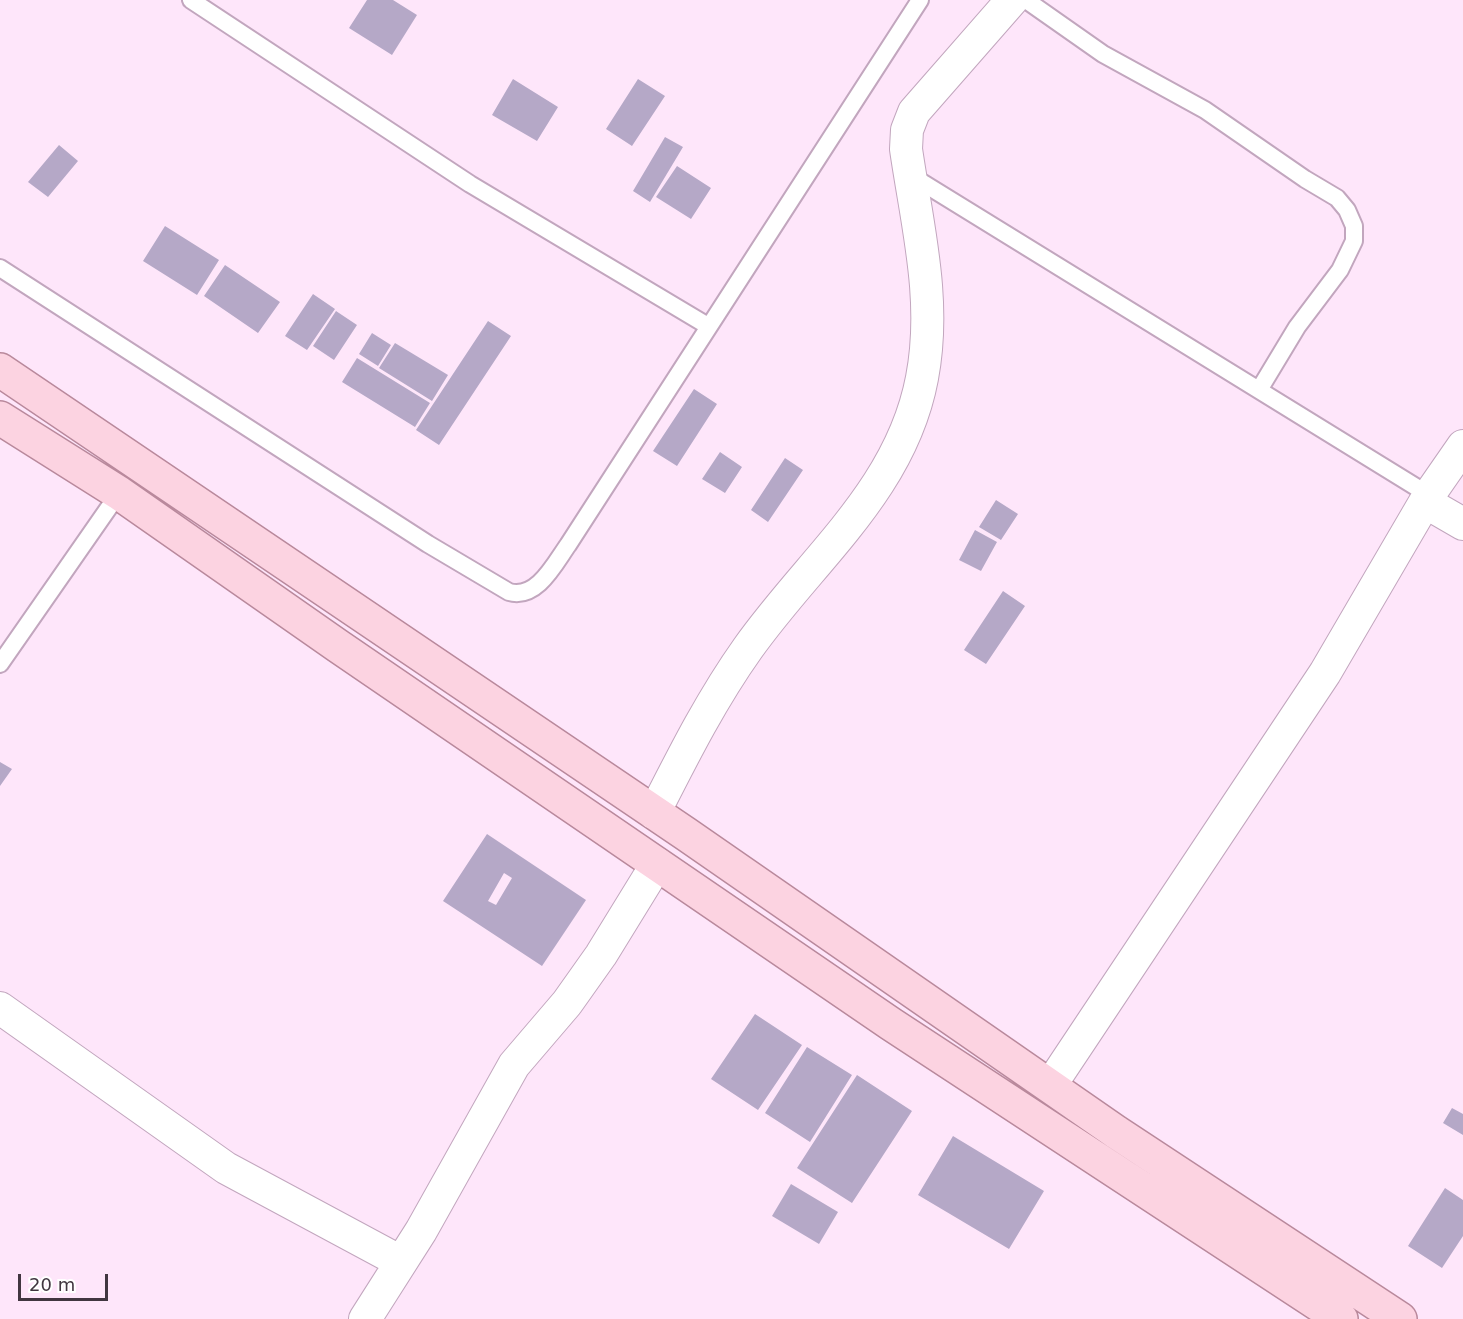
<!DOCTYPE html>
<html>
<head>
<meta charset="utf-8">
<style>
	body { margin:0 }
	#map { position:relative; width:1463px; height:1319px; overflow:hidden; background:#fee6fa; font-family:"DejaVu Sans",sans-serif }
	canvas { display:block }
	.scale { position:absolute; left:18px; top:1274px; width:90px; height:27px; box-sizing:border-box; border:3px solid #413640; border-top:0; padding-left:8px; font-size:18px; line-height:21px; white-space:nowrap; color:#413640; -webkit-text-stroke:4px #fff; paint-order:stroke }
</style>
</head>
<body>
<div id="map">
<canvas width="1463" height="1319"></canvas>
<div class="scale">20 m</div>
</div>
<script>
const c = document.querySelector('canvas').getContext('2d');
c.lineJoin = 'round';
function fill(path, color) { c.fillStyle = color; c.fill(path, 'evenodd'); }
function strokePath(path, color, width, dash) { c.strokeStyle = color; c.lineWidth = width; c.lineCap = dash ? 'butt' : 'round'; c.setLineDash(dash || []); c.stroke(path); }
fill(new Path2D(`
	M367,0H393L417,15L392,55L349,28Z
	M513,79L558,107L537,141L492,115Z
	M638,79L665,96L632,146L606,129Z
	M665,137L683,147L650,202L633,191Z
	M59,145L78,161L48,197L28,182Z
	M677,166L711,188L691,219L656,197Z
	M165,226L219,260L197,295L143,261Z
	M225,265L280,302L258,333L204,296Z
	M313,294L335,309L307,350L285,336Z
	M336,311L357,325L334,360L313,346Z
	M488,321L511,336L439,445L416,430Z
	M372,333L391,345L378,366L359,354Z
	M395,343L448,375L432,401L379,368Z
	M357,358L430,403L415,427L342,382Z
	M694,389L717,404L677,466L653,451Z
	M720,452L742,467L725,493L702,479Z
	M785,458L803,470L768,522L751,510Z
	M996,500L1018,514L1001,540L979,527Z
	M975,530L997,542L981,571L959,560Z
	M1003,591L1025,606L986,664L964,650Z
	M0,762L12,769L0,786Z
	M487,834L586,900L542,966L443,901ZM504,873L512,878L496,905L488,901Z
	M755,1014L802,1045L758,1110L711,1079Z
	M807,1047L852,1075L810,1142L765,1113Z
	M857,1075L912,1111L852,1203L797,1168Z
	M1452,1108L1463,1114V1135L1443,1123Z
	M953,1136L1044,1191L1009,1249L918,1195Z
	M791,1184L838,1212L819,1244L772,1216Z
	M1445,1188L1463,1200V1236L1442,1268L1408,1246Z`), '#b5a8c7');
const lane = new Path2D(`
	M191,0L470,184L708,326
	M1026,0L1103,54L1205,110L1305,179L1337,198L1347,210L1354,226V241L1340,270L1297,327L1259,390
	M910,175L1429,495
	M0,268L428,544L509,592C537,600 555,563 568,545L920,0
	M0,664L119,493`);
const street = new Path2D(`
	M1425,502L1463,524
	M654,813C683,756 711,700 748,648C811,559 901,490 922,378C937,300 917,225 906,149L907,130L914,112L1012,0
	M0,1008L226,1168L401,1262
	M1050,1086L1325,673L1429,495L1463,446
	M365,1319L421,1231L514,1065L567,1003L601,955L657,864`);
const primary = new Path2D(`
	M0,370L686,834L1116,1132L1400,1319
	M0,418L119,493L338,646L891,1024L1341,1319`);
strokePath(lane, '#c2a6be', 20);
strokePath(street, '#c2a6be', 34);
strokePath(primary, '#b9899c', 36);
strokePath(lane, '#fff', 16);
strokePath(street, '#fff', 32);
strokePath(primary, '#fcd3e1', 33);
</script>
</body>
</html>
